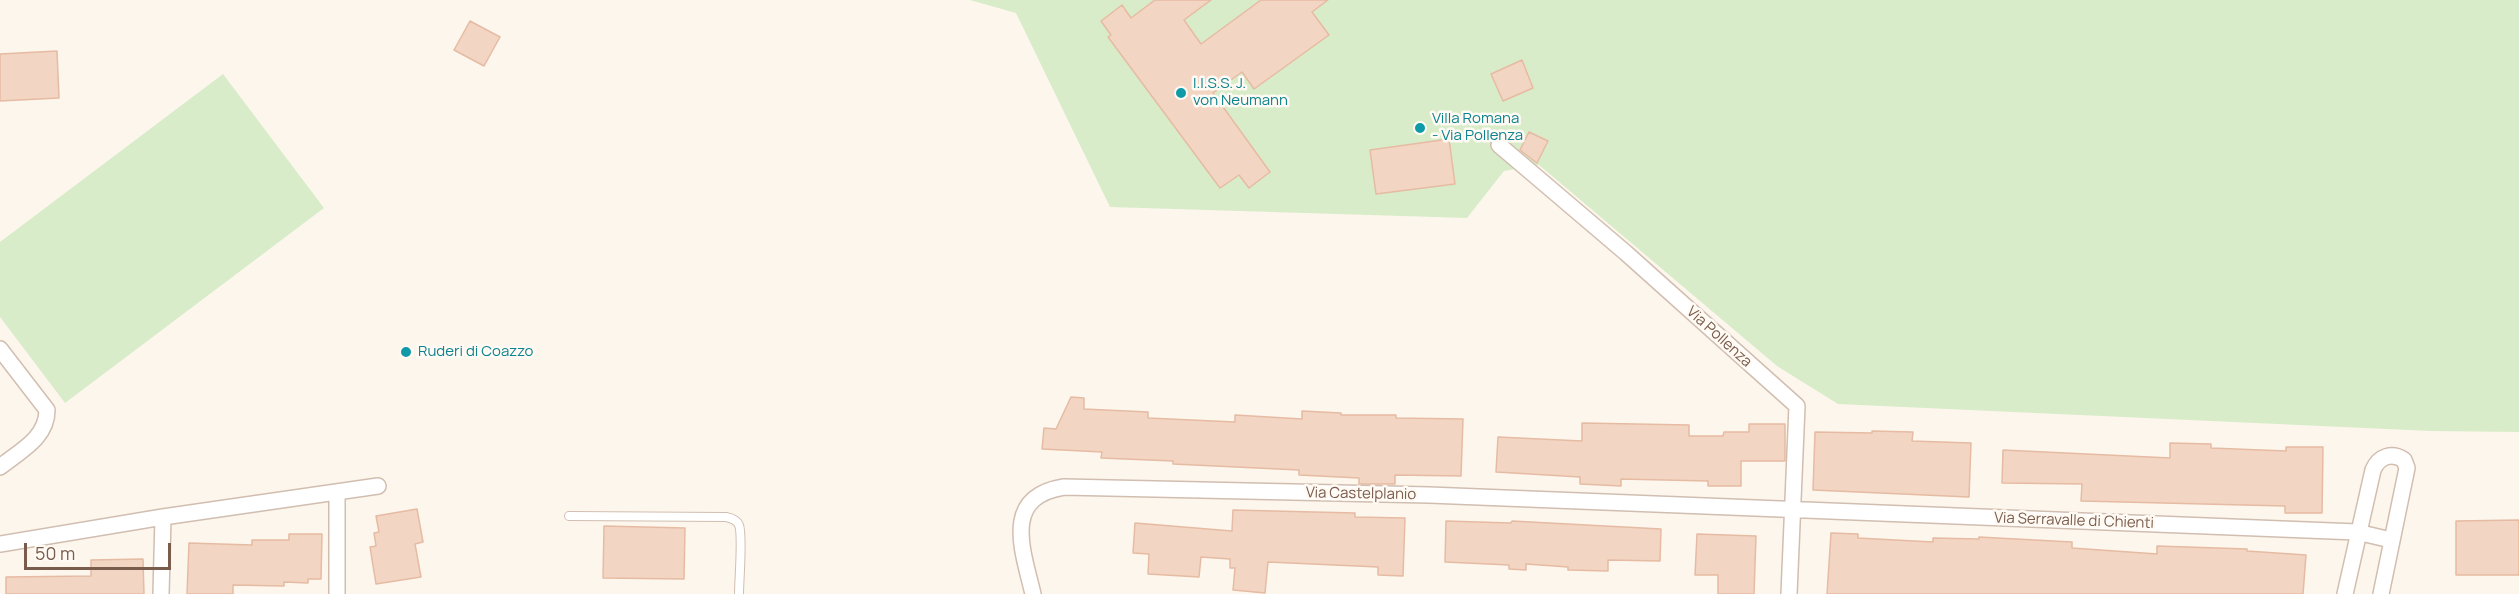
<!DOCTYPE html>
<html>
<head>
<meta charset="utf-8">
<style>
	body { margin:0 }
	#map { position:relative; width:2519px; height:594px; overflow:hidden; background:#fdf6ec; font-family:Manrope,sans-serif }
	canvas { display:block }
	.scale { position:absolute; left:24px; top:543px; width:147px; height:27px; box-sizing:border-box; border:3px solid #7a5c4d; border-top:0; padding-left:8px; font-size:18px; line-height:21px; white-space:nowrap; color:#7a5c4d; -webkit-text-stroke:4px #fffaf3; paint-order:stroke }
</style>
</head>
<body>
<div id="map">
<canvas width="2519" height="594"></canvas>
<div class="scale">50 m</div>
</div>
<script>
const c = document.querySelector('canvas').getContext('2d');
c.lineJoin = 'round';
function fill(path, color) { c.fillStyle = color; c.fill(path, 'evenodd'); }
function strokePath(path, color, width, dash) { c.strokeStyle = color; c.lineWidth = width; c.lineCap = dash ? 'butt' : 'round'; c.setLineDash(dash || []); c.stroke(path); }
function label(font, color, halo, rows, align = 'center') {
  c.font = font + ' Manrope,sans-serif'; c.lineWidth = 5; c.setLineDash([]); c.textBaseline = 'middle'; c.strokeStyle = halo; c.fillStyle = color; for (const [text, x, y, turn = 0] of rows) {
    c.save(); c.translate(x, y); c.rotate((+turn || 0) * Math.PI / 180); c.textAlign = isNaN(turn) ? turn : align; if (halo) c.strokeText(text, 0, 0); c.fillText(text, 0, 0); c.restore();
  }
}
fill(new Path2D(`
	M970,0H2519V432L2431,431L1838,404L1777,366L1539,165L1504,171L1467,218L1110,207L1016,13Z
	M223,74L324,208L65,403L0,317V242Z`), '#d8ecc9');
const building = new Path2D(`
	M1155,0H1211L1184,20L1201,44L1261,0H1328L1312,12L1329,35L1254,89L1242,72L1213,93L1270,172L1249,188L1239,175L1220,188L1108,37L1111,35L1101,21L1122,5L1131,18Z
	M470,21L500,37L484,66L454,50Z
	M57,51L59,98L0,101V54Z
	M1522,60L1533,88L1503,101L1491,74Z
	M1529,132L1548,141L1537,163L1520,150Z
	M1449,139L1455,184L1376,194L1370,150Z
	M1071,397L1084,398V409L1148,412V418L1235,422V415L1302,419V411L1341,413V415H1396V418L1463,419L1461,476L1395,475V484H1359V478L1299,475V470L1173,464V461L1101,458L1102,452L1042,449L1044,428L1056,429Z
	M1582,423L1689,425V436H1723L1724,432H1749V424H1785V461H1741V486H1708V481L1621,479V486L1580,484V477L1496,472L1498,437L1582,441Z
	M1872,431L1913,432L1912,441L1971,443L1969,497L1813,490L1815,432L1872,433Z
	M2170,443L2211,444V448L2286,451V447H2323L2322,513H2285V506L2081,501L2082,484L2002,483L2003,450L2170,458Z
	M417,509L423,542L415,544L421,577L376,584L370,547L376,546L374,533L379,532L376,516Z
	M1233,510L1355,513V517L1405,518L1403,576L1378,575V567L1268,562L1265,593L1233,590L1235,568H1230V559L1201,557L1199,577L1148,574L1149,554L1133,553L1135,523L1232,531Z
	M2519,520V575H2456V521Z
	M1446,521L1511,523L1512,521L1661,529L1660,561L1608,560V571L1568,570V567L1526,564V570L1509,569V565L1445,562Z
	M604,526L685,528L684,579L603,578Z
	M1831,533L1858,534V538L1933,542V538L1979,539V537L2072,542V548L2157,554V546L2247,549V551L2306,555L2303,594H1827Z
	M289,534H322L321,579H308V583L284,582V586L233,585V594H187L189,543L252,545V540H289Z
	M1697,534L1756,536L1754,594H1718V575H1695Z
	M143,559L144,594H6V577L91,576V560Z`);
fill(building, '#f3d5c3');
strokePath(building, '#e6bba3', 1.5);
const lane = new Path2D(`
	M569,516L726,517C731,518 737,520 739,525C743,535 739,580 739,594`);
const street = new Path2D(`
	M1499,145L1626,253L1797,406L1789,594
	M0,349L47,410C47,438 20,451 0,467
	M0,544L163,517L378,486
	M161,594L163,517
	M337,594V493
	M1033,594C1023,551 1001,497 1064,487L1429,495L2357,532L2391,540
	M2345,594L2373,470C2379,456 2392,452 2404,460L2407,468L2381,594`);
strokePath(lane, '#d1beb0', 10);
strokePath(street, '#d1beb0', 18);
strokePath(lane, '#fff', 8);
strokePath(street, '#fff', 15);
for (const [x, y, r, color] of [
	[1181,93,6,"#0f9aa8"],
	[1420,128,6,"#0f9aa8"],
	[406,352,6,"#0f9aa8"]
]) { const dot = new Path2D(); dot.arc(x, y, r, 0, 2 * Math.PI); c.fillStyle = color; c.fill(dot); strokePath(dot, '#fffaf3', 2); }
label('15px', '#0d838f', '#fffaf3', [
	["I.I.S.S. J.",1193,84],
	["von Neumann",1193,101],
	["Villa Romana",1432,119],
	["- Via Pollenza",1432,136],
	["Ruderi di Coazzo",418,352]
], 'left');
label('15px', '#7a5c4d', '#fffaf3', [
	["Via Pollenza",1719,337,42],
	["Via Castelplanio",1361,494,1],
	["Via Serravalle di Chienti",2074,521,2]
]);
</script>
</body>
</html>
